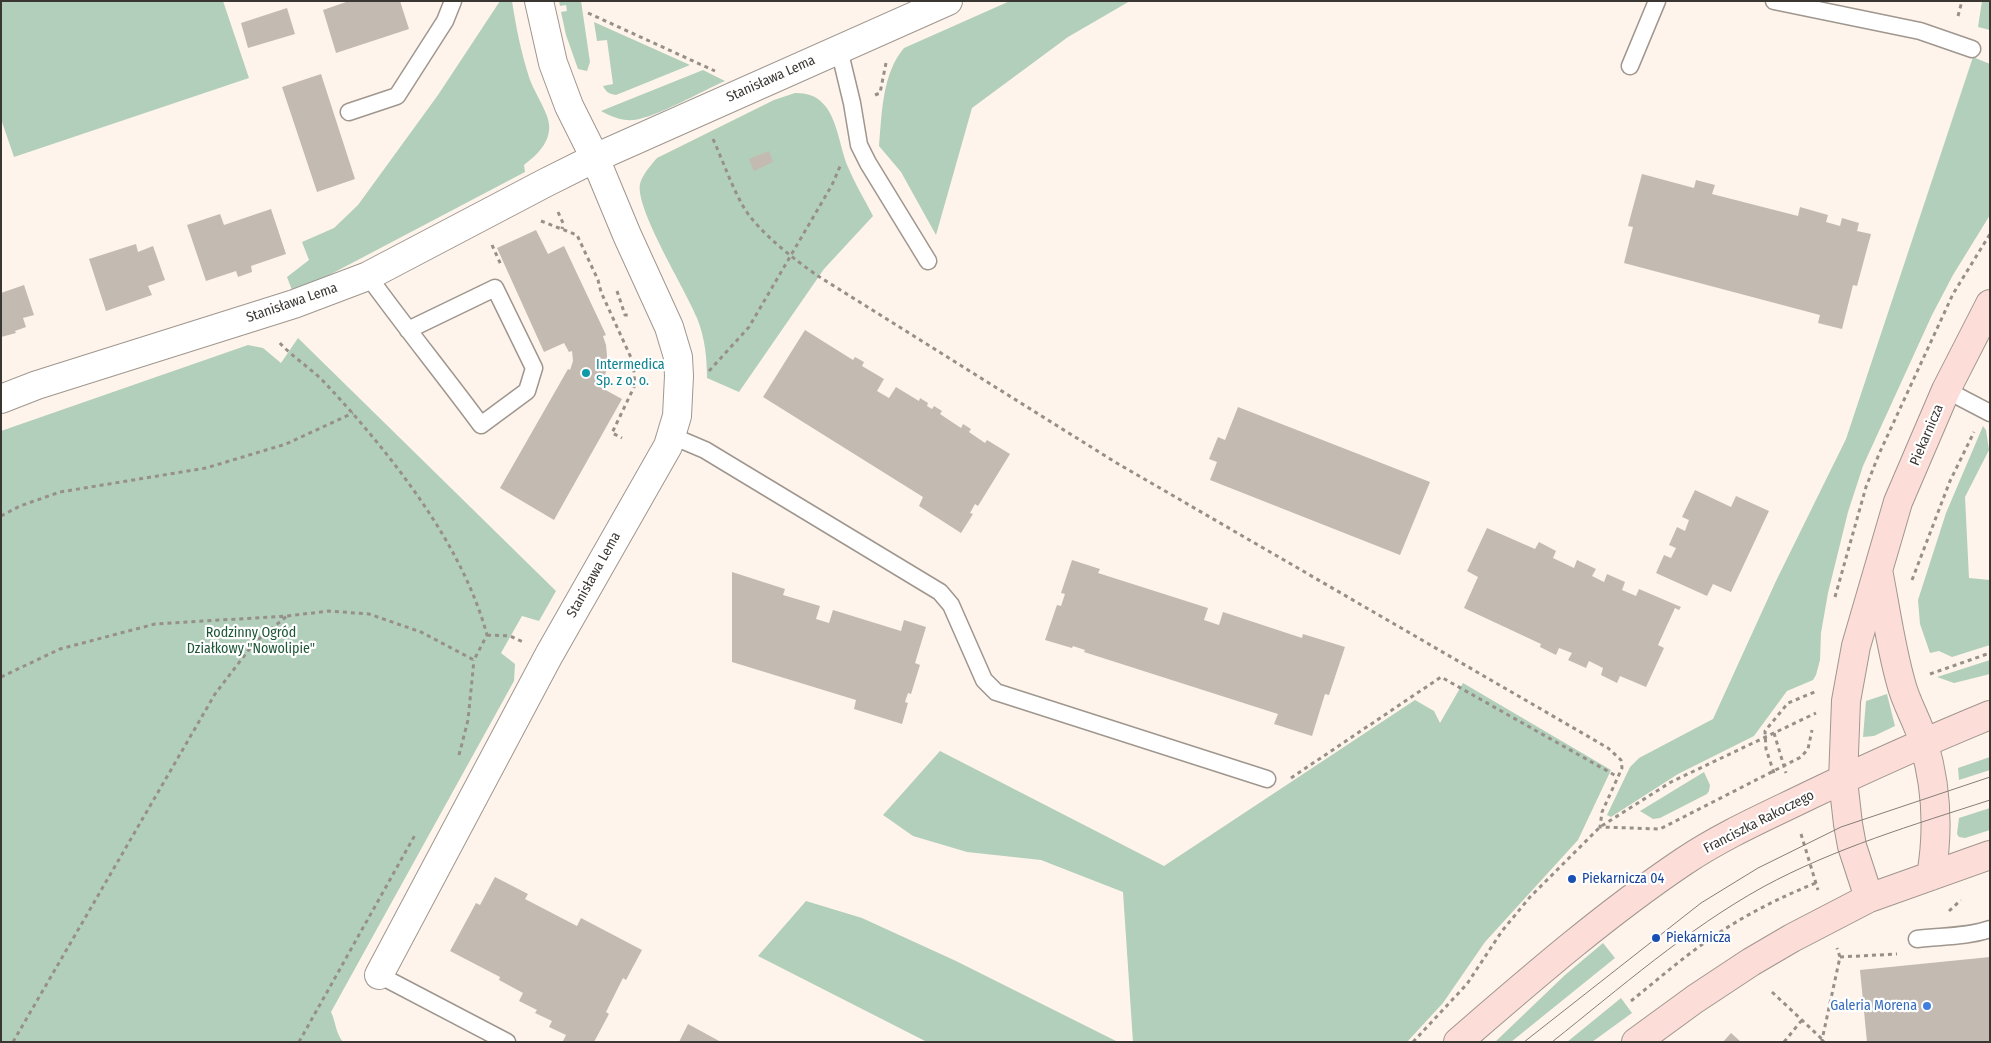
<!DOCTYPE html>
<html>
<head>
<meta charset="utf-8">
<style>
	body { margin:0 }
	#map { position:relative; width:1991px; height:1043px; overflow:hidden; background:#fef4eb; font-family:"Fira Sans Condensed",sans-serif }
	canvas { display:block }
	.frame { position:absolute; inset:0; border:2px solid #3a3632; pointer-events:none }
</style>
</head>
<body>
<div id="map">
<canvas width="1991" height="1043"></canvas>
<div class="frame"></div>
</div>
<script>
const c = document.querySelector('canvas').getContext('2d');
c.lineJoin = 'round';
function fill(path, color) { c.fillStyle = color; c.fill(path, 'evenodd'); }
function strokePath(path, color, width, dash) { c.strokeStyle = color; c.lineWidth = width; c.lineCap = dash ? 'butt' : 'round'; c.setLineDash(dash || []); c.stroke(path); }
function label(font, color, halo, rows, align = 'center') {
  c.font = font + ' "Fira Sans Condensed",sans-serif'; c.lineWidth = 4.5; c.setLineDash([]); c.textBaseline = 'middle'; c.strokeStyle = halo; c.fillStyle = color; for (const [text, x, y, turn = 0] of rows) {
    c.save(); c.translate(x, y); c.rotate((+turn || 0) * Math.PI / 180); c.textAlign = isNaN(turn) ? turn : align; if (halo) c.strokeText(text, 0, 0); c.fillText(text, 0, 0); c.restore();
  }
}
fill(new Path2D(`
	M1,1H223L249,78L14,157L1,119Z
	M500,1H512C516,27 521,52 529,77C533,90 548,112 549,124C551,142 537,155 524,165L525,172L314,283L292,290L287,277L309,260L302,242L334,228L358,205L438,95Z
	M559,1H581L590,62L587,71L578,69L566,35L561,12L567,11L566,5L560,6Z
	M1010,1H1130L1068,37L972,108L936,235L901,172L879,146C882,113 882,74 904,48Z
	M1982,1H1990V30L1978,27Z
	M594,22L690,65L616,95C609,94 606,92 603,86L613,84L607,40L597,41Z
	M1973,57L1990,64V215L1953,275L1932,315L1863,466L1848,512L1828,593L1821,633L1820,660L1816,675L1813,680L1787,691L1754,736L1678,774L1611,817L1607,815L1630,767L1639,758L1713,719L1776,581L1846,439Z
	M703,70L725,81C702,91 657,117 634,120C622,121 612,117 601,111Z
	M795,93C837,92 836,138 848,167C855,184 865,200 873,216L824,269L739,392L707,378C707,358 705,338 697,318C686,290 635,209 640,184C642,175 651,165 657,158L774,100Z
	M298,338L556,591L539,621L522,616L501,653L515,664L514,681L331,1012C336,1022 335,1032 343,1042H1V431L248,345L263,348L281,363Z
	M1983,426L1986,430L1989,450L1965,497L1969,578L1990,580V645L1952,657L1939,651L1930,653L1920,624L1918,600L1946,513Z
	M1990,660V674L1954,683L1937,677Z
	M1463,683L1611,770L1578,840L1485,942L1443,1003L1407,1042H1133L1123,892L1041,860L967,852L913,836L883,815L940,751L1164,866L1415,700L1434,711L1440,723Z
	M1887,694L1895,726L1874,736L1863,737L1866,701Z
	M1990,757V770L1959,780L1958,768Z
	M1704,772L1710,785L1709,791L1707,794L1660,818L1653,819L1640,811Z
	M1990,808V830L1965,838L1959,837L1957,834L1959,818Z
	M806,901L862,918L956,961L1118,1042H927L758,956Z
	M1603,943L1615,958L1511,1042H1495L1565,975Z
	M1621,998L1632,1013L1592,1042H1567Z`), '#b2cfbb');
fill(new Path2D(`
	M349,1H400L409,29L336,53L323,10Z
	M287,8L295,34L248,48L241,23Z
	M321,74L355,179L317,192L282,87Z
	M769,151L773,162L754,171L749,159Z
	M1642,174L1694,188L1696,180L1715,185L1712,194L1798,216L1800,207L1828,215L1826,222L1840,226L1842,218L1859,223L1857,231L1871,234L1857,286L1853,285L1842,329L1818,323L1820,315L1624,263L1633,227L1628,226Z
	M271,209L286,254L251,266L252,272L238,277L236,271L206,281L187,225L220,214L224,225Z
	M536,230L548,254L564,246L606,335L603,336L606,345L608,367L600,387L622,399L554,520L500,488L568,369L570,370L573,361L572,351L569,352L564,343L544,352L497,248Z
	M136,244L138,252L153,246L165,280L148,286L152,295L106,311L89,259Z
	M24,285L34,315L23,318L26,327L15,331L16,333L1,337V293Z
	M805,330L853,360L855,357L864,362L862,366L884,379L877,391L889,398L896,387L919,401L920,398L928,403L927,406L932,409L934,406L942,411L940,414L961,428L963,424L971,429L969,432L985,443L987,440L1010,454L978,506L975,504L970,513L973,514L961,533L919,506L923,497L763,397Z
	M1238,407L1430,482L1400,555L1210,480L1217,462L1209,459L1218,437L1225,440Z
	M1695,490L1731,507L1736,496L1769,511L1731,592L1713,584L1707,596L1656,573L1664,555L1671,558L1676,548L1669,545L1677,527L1685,531L1689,520L1682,517Z
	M1487,528L1535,549L1539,542L1556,551L1553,558L1574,568L1577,560L1596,569L1592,576L1604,582L1607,574L1625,582L1622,590L1636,596L1639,589L1681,607L1679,610L1675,608L1658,645L1664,648L1646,687L1620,676L1617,683L1601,675L1603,668L1589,661L1586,668L1568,660L1572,653L1559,648L1556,655L1540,647L1541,644L1464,608L1478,577L1467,571Z
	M1072,560L1100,569L1098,573L1208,608L1204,620L1219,625L1223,612L1302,638L1303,634L1345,647L1329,695L1325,694L1312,736L1274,724L1278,714L1084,652L1085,650L1073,646L1072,648L1045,640L1057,605L1061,606L1065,594L1061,593Z
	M732,572L785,589L783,595L820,606L816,619L829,623L833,610L901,631L904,620L926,627L915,663L920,665L911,694L908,693L905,702L908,703L902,724L854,709L856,700L732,662Z
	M495,877L528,894L525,899L577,926L581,918L642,950L626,980L623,978L606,1012L609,1014L594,1042L563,1041L566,1035L549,1027L552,1021L535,1013L537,1010L519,1001L523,993L499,980L500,977L450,951L476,903L480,905Z
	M1990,957V1042H1867L1860,970Z
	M688,1024L721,1042H679Z
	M1731,1033L1741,1042H1723Z`), '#c3bab1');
const lane = new Path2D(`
	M1774,1L1920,31L1972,49
	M839,49L852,103L859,145L868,163L928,261
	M1630,66L1657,1
	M349,112L397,96L445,21L453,1
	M368,276C405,327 444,375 481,425L527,391L534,368L495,288L408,330
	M1946,390L1990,413
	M672,436L705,450L940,592L951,605L984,680L996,692L1267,779
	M1917,939C1941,936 1967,937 1990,929
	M379,975L507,1042`);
const street = new Path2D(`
	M1,399L37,385L294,304L368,276L545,183L595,158L948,1
	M379,975L549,655L668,446L677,416L679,376L678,357L669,327L627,235L595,158L569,106L553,63L539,1`);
const secondary = new Path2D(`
	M1879,575C1886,611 1891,648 1901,683C1906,704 1919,723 1924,744C1937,788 1939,830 1931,876
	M1869,898L1852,846L1848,824L1843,780L1846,701L1856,646L1898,502L1946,390L1990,304
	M1458,1042C1531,979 1603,916 1683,862C1723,835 1767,816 1810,795C1869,767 1929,740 1990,715
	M1636,1042L1695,999L1751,962L1792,938L1869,898L1990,855`);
strokePath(lane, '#9f968e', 19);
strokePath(street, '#9f968e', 30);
strokePath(secondary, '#9f968e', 30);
strokePath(new Path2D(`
	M588,13L715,71
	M1958,16L1962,1
	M875,95L880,93L886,63
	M713,139C723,161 731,185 743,206C757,231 795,260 818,276L1115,462L1608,748L1621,760L1622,768L1602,812L1600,827L1660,829L1801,757L1808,749L1812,730
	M558,212L563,223L562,229
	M541,221L577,235L598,280L601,292L633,362L635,385L612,433L622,438
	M492,245L501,265
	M617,291L625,315H631
	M709,371L749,327L832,185L841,164
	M1,516L20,506L60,492L206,468L286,444L353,413
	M1912,580L1950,481L1974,432
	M1835,597L1866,487L1879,454L1953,294L1990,234
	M487,635L510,636L523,642
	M1930,674L1990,653
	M1,677L60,649L155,624L287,616L329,611L369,614L421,632L474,660L487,635C462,543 390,453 326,384C311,368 292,357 278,341
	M1774,733L1786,773
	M459,755L468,720L474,660
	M1774,773L1766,749L1765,731L1788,703L1817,691
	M1291,778L1441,677L1618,777
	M1801,834L1818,890
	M1949,911L1961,900
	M1840,957L1897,954
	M1772,992L1822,1039
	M1631,1001C1656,981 1681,959 1707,941C1741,917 1778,898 1816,883
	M13,1042L215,694L254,643L287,616
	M299,1042L415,835
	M1413,1042L1467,984L1502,931L1530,897L1600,827L1671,782L1816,713
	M1784,1042L1802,1020
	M1824,1042L1822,1040L1840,957L1837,948`), '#97908a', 3, [4, 4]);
strokePath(lane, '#fff', 16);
strokePath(street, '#fff', 28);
strokePath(secondary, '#fdddd7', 28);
strokePath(new Path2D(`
	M1524,1042L1701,903L1758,868L1841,827L1990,777
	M1552,1042C1620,988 1687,929 1763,887C1835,848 1913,825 1990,800`), '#857e78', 1);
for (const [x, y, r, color] of [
	[586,373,5,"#0f9aa8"],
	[1572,879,5,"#1a4fb4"],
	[1656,938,5,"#1a4fb4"],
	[1927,1006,5,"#3f7fe0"]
]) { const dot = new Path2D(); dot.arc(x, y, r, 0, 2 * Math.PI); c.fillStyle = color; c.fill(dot); strokePath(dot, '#fff', 2); }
label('14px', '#3a3632', '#fff', [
	["Stanisława Lema",771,79,-24],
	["Stanisława Lema",292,303,-19],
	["Piekarnicza",1927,435,-67],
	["Stanisława Lema",594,575,-61],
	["Franciszka Rakoczego",1759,822,-27]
]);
label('14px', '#0d838f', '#fff', [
	["Intermedica",596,365],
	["Sp. z o. o.",596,381]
], 'left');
label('14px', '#1d5636', '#fff', [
	["Rodzinny Ogród",251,633],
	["Działkowy \"Nowolipie\"",251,649]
]);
label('14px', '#164399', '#fff', [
	["Piekarnicza 04",1582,879],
	["Piekarnicza",1666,938]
], 'left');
label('14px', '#366cbe', '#fff', [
	["Galeria Morena",1917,1006]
], 'right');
</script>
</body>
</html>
